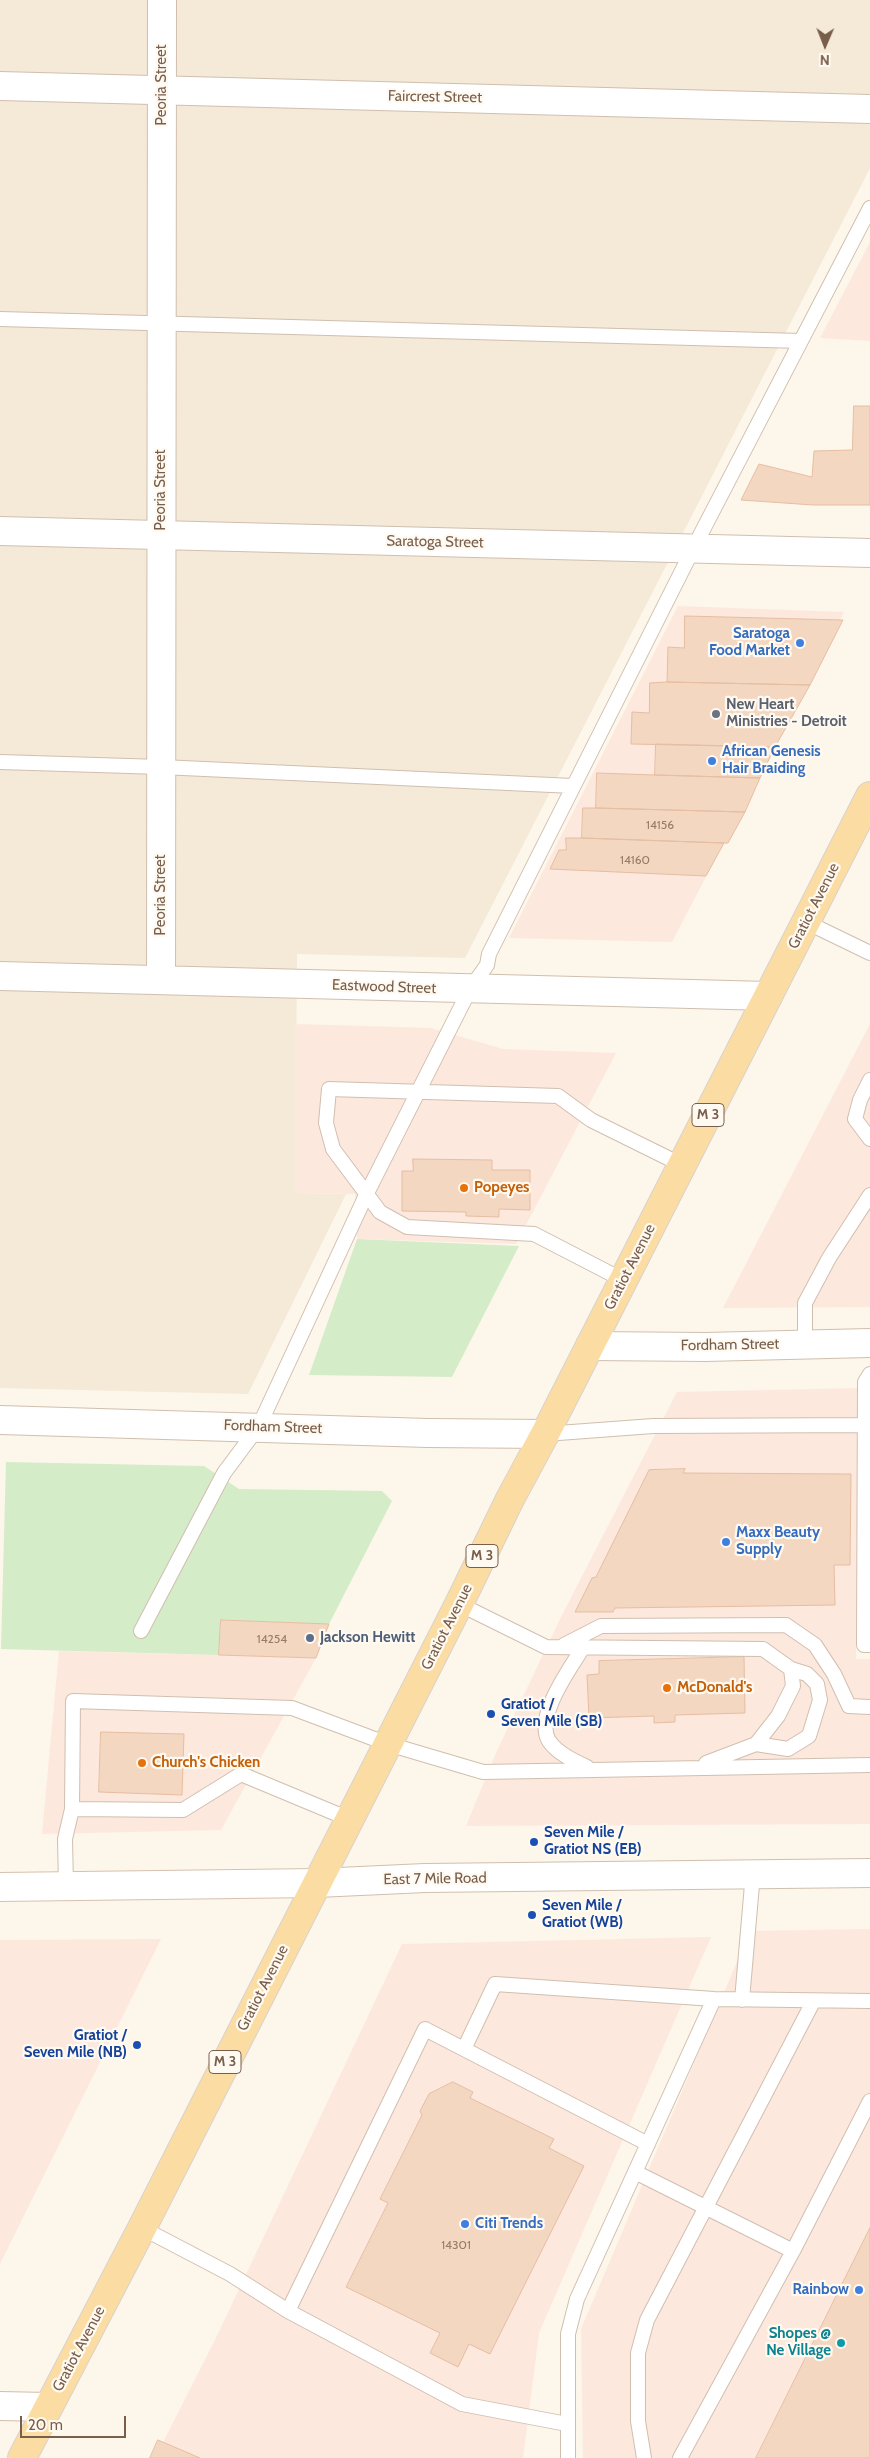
<!DOCTYPE html>
<html>
<head>
<meta charset="utf-8">
<style>
	body { margin:0 }
	#map { position:relative; width:870px; height:2458px; overflow:hidden; background:#fdf6ea; font-family:Cabin,sans-serif }
	canvas { display:block }
	.north { position:absolute; left:800px; top:20px; width:50px; height:50px; -webkit-text-stroke:4px #fffaf1; paint-order:stroke; rotate:181deg; font-size:14px; font-weight:700; line-height:20px; text-align:center; color:#795e4c }
	.north::after { content:''; display:block; margin:auto; width:18px; height:22px; background:#795e4c; clip-path:polygon(50% 0,100% 100%,50% 72%,0 100%) }
	.scale { position:absolute; left:20px; top:2416px; width:106px; height:22px; box-sizing:border-box; border:2px solid #795e4c; border-top:0; padding-left:6px; font-size:15px; line-height:18px; white-space:nowrap; color:#795e4c; -webkit-text-stroke:4px #fffaf1; paint-order:stroke }
</style>
</head>
<body>
<div id="map">
<canvas width="870" height="2458"></canvas>
<div class="north">N</div>
<div class="scale">20 m</div>
</div>
<script>
const c = document.querySelector('canvas').getContext('2d');
c.lineJoin = 'round';
function fill(path, color) { c.fillStyle = color; c.fill(path, 'evenodd'); }
function strokePath(path, color, width, dash) { c.strokeStyle = color; c.lineWidth = width; c.lineCap = dash ? 'butt' : 'round'; c.setLineDash(dash || []); c.stroke(path); }
function label(font, color, halo, rows, align = 'center') {
  c.font = font + ' Cabin,sans-serif'; c.lineWidth = 4.5; c.setLineDash([]); c.textBaseline = 'middle'; c.strokeStyle = halo; c.fillStyle = color; for (const [text, x, y, turn = 0] of rows) {
    c.save(); c.translate(x, y); c.rotate((+turn || 0) * Math.PI / 180); c.textAlign = isNaN(turn) ? turn : align; if (halo) c.strokeText(text, 0, 0); c.fillText(text, 0, 0); c.restore();
  }
}
fill(new Path2D(`
	M0,0H870V168L465,958L297,954L295,1193L346,1194L248,1394L0,1388Z`), '#f5e9d8');
fill(new Path2D(`
	M870,242V341L820,338Z
	M678,606L844,612L672,942L509,938Z
	M295,1024L431,1028L503,1049L616,1053L516,1244L357,1239L355,1194L295,1193Z
	M870,1024V1307L723,1308Z
	M861,1388L856,1659H870V1824L466,1826L496,1753L561,1617L677,1392Z
	M59,1651L219,1655L316,1658L221,1830L42,1834Z
	M870,1929V2458H583L581,2329L750,1931Z
	M711,1937L539,2333L523,2458H155L215,2340L402,1944Z
	M161,1939L0,2264V1940Z`), '#fde8de');
fill(new Path2D(`
	M357,1239L519,1246L452,1377L309,1375Z
	M6,1462L204,1466L239,1489L382,1491L392,1501L329,1624L221,1620L219,1655L1,1649Z`), '#d5ecc8');
const building = new Path2D(`
	M854,406H870V505H813L741,500L759,464L812,477L814,451L852,450Z
	M685,616L843,620L810,685L667,682L668,647L684,648Z
	M650,683L667,682L810,685L775,747L631,744L632,712L649,713Z
	M656,744L775,747L760,778L655,775Z
	M597,773L655,775L760,778L745,812L596,808Z
	M583,808H596L745,812L728,843H724L582,838Z
	M566,838H582L724,843L706,876L550,869L559,850H566Z
	M413,1159L492,1160V1170H530V1210L499,1209V1217L466,1216V1212L402,1211V1171H413Z
	M685,1469L683,1473L851,1474L850,1565H834L835,1605L615,1608L613,1612H575L592,1578L596,1577L649,1470Z
	M221,1620L329,1624L316,1658L219,1655Z
	M744,1657L745,1713L675,1715V1722L654,1723V1716L589,1718L587,1675L599,1674V1661Z
	M101,1732L184,1734L182,1795L99,1792Z
	M453,2082L473,2092L470,2098L554,2139L549,2148L584,2166L490,2354L469,2344L458,2367L430,2353L440,2333L346,2287L388,2203L380,2199L422,2115L420,2111L429,2094Z
	M870,2228V2458H756Z
	M158,2440L200,2458H150Z`);
fill(building, '#f3d7c1');
strokePath(building, '#e6bea2', 1);
const service = new Path2D(`
	M0,319L801,341
	M0,762L161,767L573,786
	M806,922L870,953
	M870,1080L860,1100L855,1119L870,1139
	M623,1280L534,1234L407,1227L380,1212L333,1149L326,1123L329,1089L558,1096L591,1120L682,1165
	M805,1344V1303L829,1258L870,1195
	M870,1374L865,1382L864,1645H870
	M545,1434L653,1426L870,1425
	M459,1604L546,1647L763,1649L791,1669L807,1674L817,1684L820,1700L809,1736L788,1749L756,1744
	M141,1631L224,1473L259,1426L367,1193L470,989L487,965L489,954L693,549L870,208
	M564,1645L601,1626L786,1625L815,1645L834,1674L849,1706L870,1707
	M584,1646C571,1667 534,1717 549,1741C557,1753 574,1761 587,1767
	M706,1763L756,1744L778,1716L793,1686L791,1669
	M72,1809L73,1701L292,1708L388,1744L483,1772L870,1765
	M66,1886L65,1839L72,1809L183,1810L241,1774L349,1819
	M742,2000L753,1873
	M464,2049L495,1984L714,1999L870,2001
	M635,2172L793,2251
	M142,2228L230,2274L288,2311L462,2404L567,2424
	M288,2311L425,2029L648,2144
	M568,2458V2334L577,2299L714,1999
	M644,2458L638,2421V2353L647,2320L813,2002
	M680,2458L793,2251L870,2101`);
const minor = new Path2D(`
	M0,86L870,109
	M0,531L870,553
	M0,976L768,996
	M161,980L162,0
	M590,1346L705,1347L870,1343
	M0,1420L428,1433L545,1434
	M0,2406L48,2407`);
const tertiary = new Path2D(`
	M317,1883L425,1878L870,1873`);
const secondary = new Path2D(`
	M0,1887L317,1883`);
const primary = new Path2D(`
	M22,2458L142,2228L459,1604L510,1499L545,1434L870,796`);
strokePath(service, '#d0bfaf', 16);
strokePath(minor, '#d0bfaf', 30);
strokePath(tertiary, '#d0bfaf', 30);
strokePath(secondary, '#d6c1af', 30);
strokePath(primary, '#d9d2cd', 30);
strokePath(service, '#fff', 14);
strokePath(minor, '#fff', 28);
strokePath(tertiary, '#fff', 28);
strokePath(secondary, '#fff', 28);
strokePath(primary, '#fbdda3', 28);
for (const [x, y, r, color] of [
	[800,643,5,"#3f7fe0"],
	[716,714,5,"#6b7280"],
	[712,761,5,"#3f7fe0"],
	[464,1188,5,"#e8710a"],
	[726,1542,5,"#3f7fe0"],
	[310,1638,5,"#5c6f8a"],
	[667,1688,5,"#e8710a"],
	[491,1714,5,"#1a4fb4"],
	[142,1763,5,"#e8710a"],
	[534,1842,5,"#1a4fb4"],
	[532,1915,5,"#1a4fb4"],
	[137,2045,5,"#1a4fb4"],
	[465,2224,5,"#3f7fe0"],
	[859,2290,5,"#3f7fe0"],
	[841,2343,5,"#0f9aa8"]
]) { const dot = new Path2D(); dot.arc(x, y, r, 0, 2 * Math.PI); c.fillStyle = color; c.fill(dot); strokePath(dot, '#fffaf1', 2); }
label('12px', '#987c69', null, [
	["14156",660,825],
	["14160",635,860],
	["14254",272,1639],
	["14301",456,2245]
]);
for (const [x, y, w] of [
	[708,1115,32],
	[482,1556,32],
	[225,2062,32]
]) { const box = new Path2D(); box.roundRect(x - w / 2, y - 11.5, w, 23, 4); c.fillStyle = '#fffaf1'; c.fill(box); strokePath(box, '#795e4c', 1); }
label('bold 14px', '#795e4c', null, [
	["M 3",708,1115],
	["M 3",482,1556],
	["M 3",225,2062]
]);
label('15px', '#795e4c', '#fffaf1', [
	["Peoria Street",162,85,-90],
	["Faircrest Street",435,97,1],
	["Peoria Street",161,490,-90],
	["Saratoga Street",435,542,1],
	["Peoria Street",161,895,-90],
	["Gratiot Avenue",814,906,-63],
	["Eastwood Street",384,987,2],
	["Gratiot Avenue",630,1267,-63],
	["Fordham Street",730,1345,-1],
	["Fordham Street",273,1427,2],
	["Gratiot Avenue",447,1627,-63],
	["East 7 Mile Road",435,1879,-1],
	["Gratiot Avenue",263,1988,-63],
	["Gratiot Avenue",79,2349,-62]
]);
label('bold 15px', '#366cbe', '#fffaf1', [
	["Saratoga",790,634,"right"],
	["Food Market",790,651,"right"],
	["African Genesis",722,752],
	["Hair Braiding",722,769],
	["Maxx Beauty",736,1533],
	["Supply",736,1550],
	["Citi Trends",475,2224],
	["Rainbow",849,2290,"right"]
], 'left');
label('bold 15px', '#5b616d', '#fffaf1', [
	["New Heart",726,705],
	["Ministries - Detroit",726,722]
], 'left');
label('bold 15px', '#c56008', '#fffaf1', [
	["Popeyes",474,1188],
	["McDonald's",677,1688],
	["Church's Chicken",152,1763]
], 'left');
label('bold 15px', '#4e5e75', '#fffaf1', [
	["Jackson Hewitt",320,1638]
], 'left');
label('bold 15px', '#164399', '#fffaf1', [
	["Gratiot /",501,1705],
	["Seven Mile (SB)",501,1722],
	["Seven Mile /",544,1833],
	["Gratiot NS (EB)",544,1850],
	["Seven Mile /",542,1906],
	["Gratiot (WB)",542,1923],
	["Gratiot /",127,2036,"right"],
	["Seven Mile (NB)",127,2053,"right"]
], 'left');
label('bold 15px', '#0d838f', '#fffaf1', [
	["Shopes @",831,2334],
	["Ne Village",831,2351]
], 'right');
</script>
</body>
</html>
